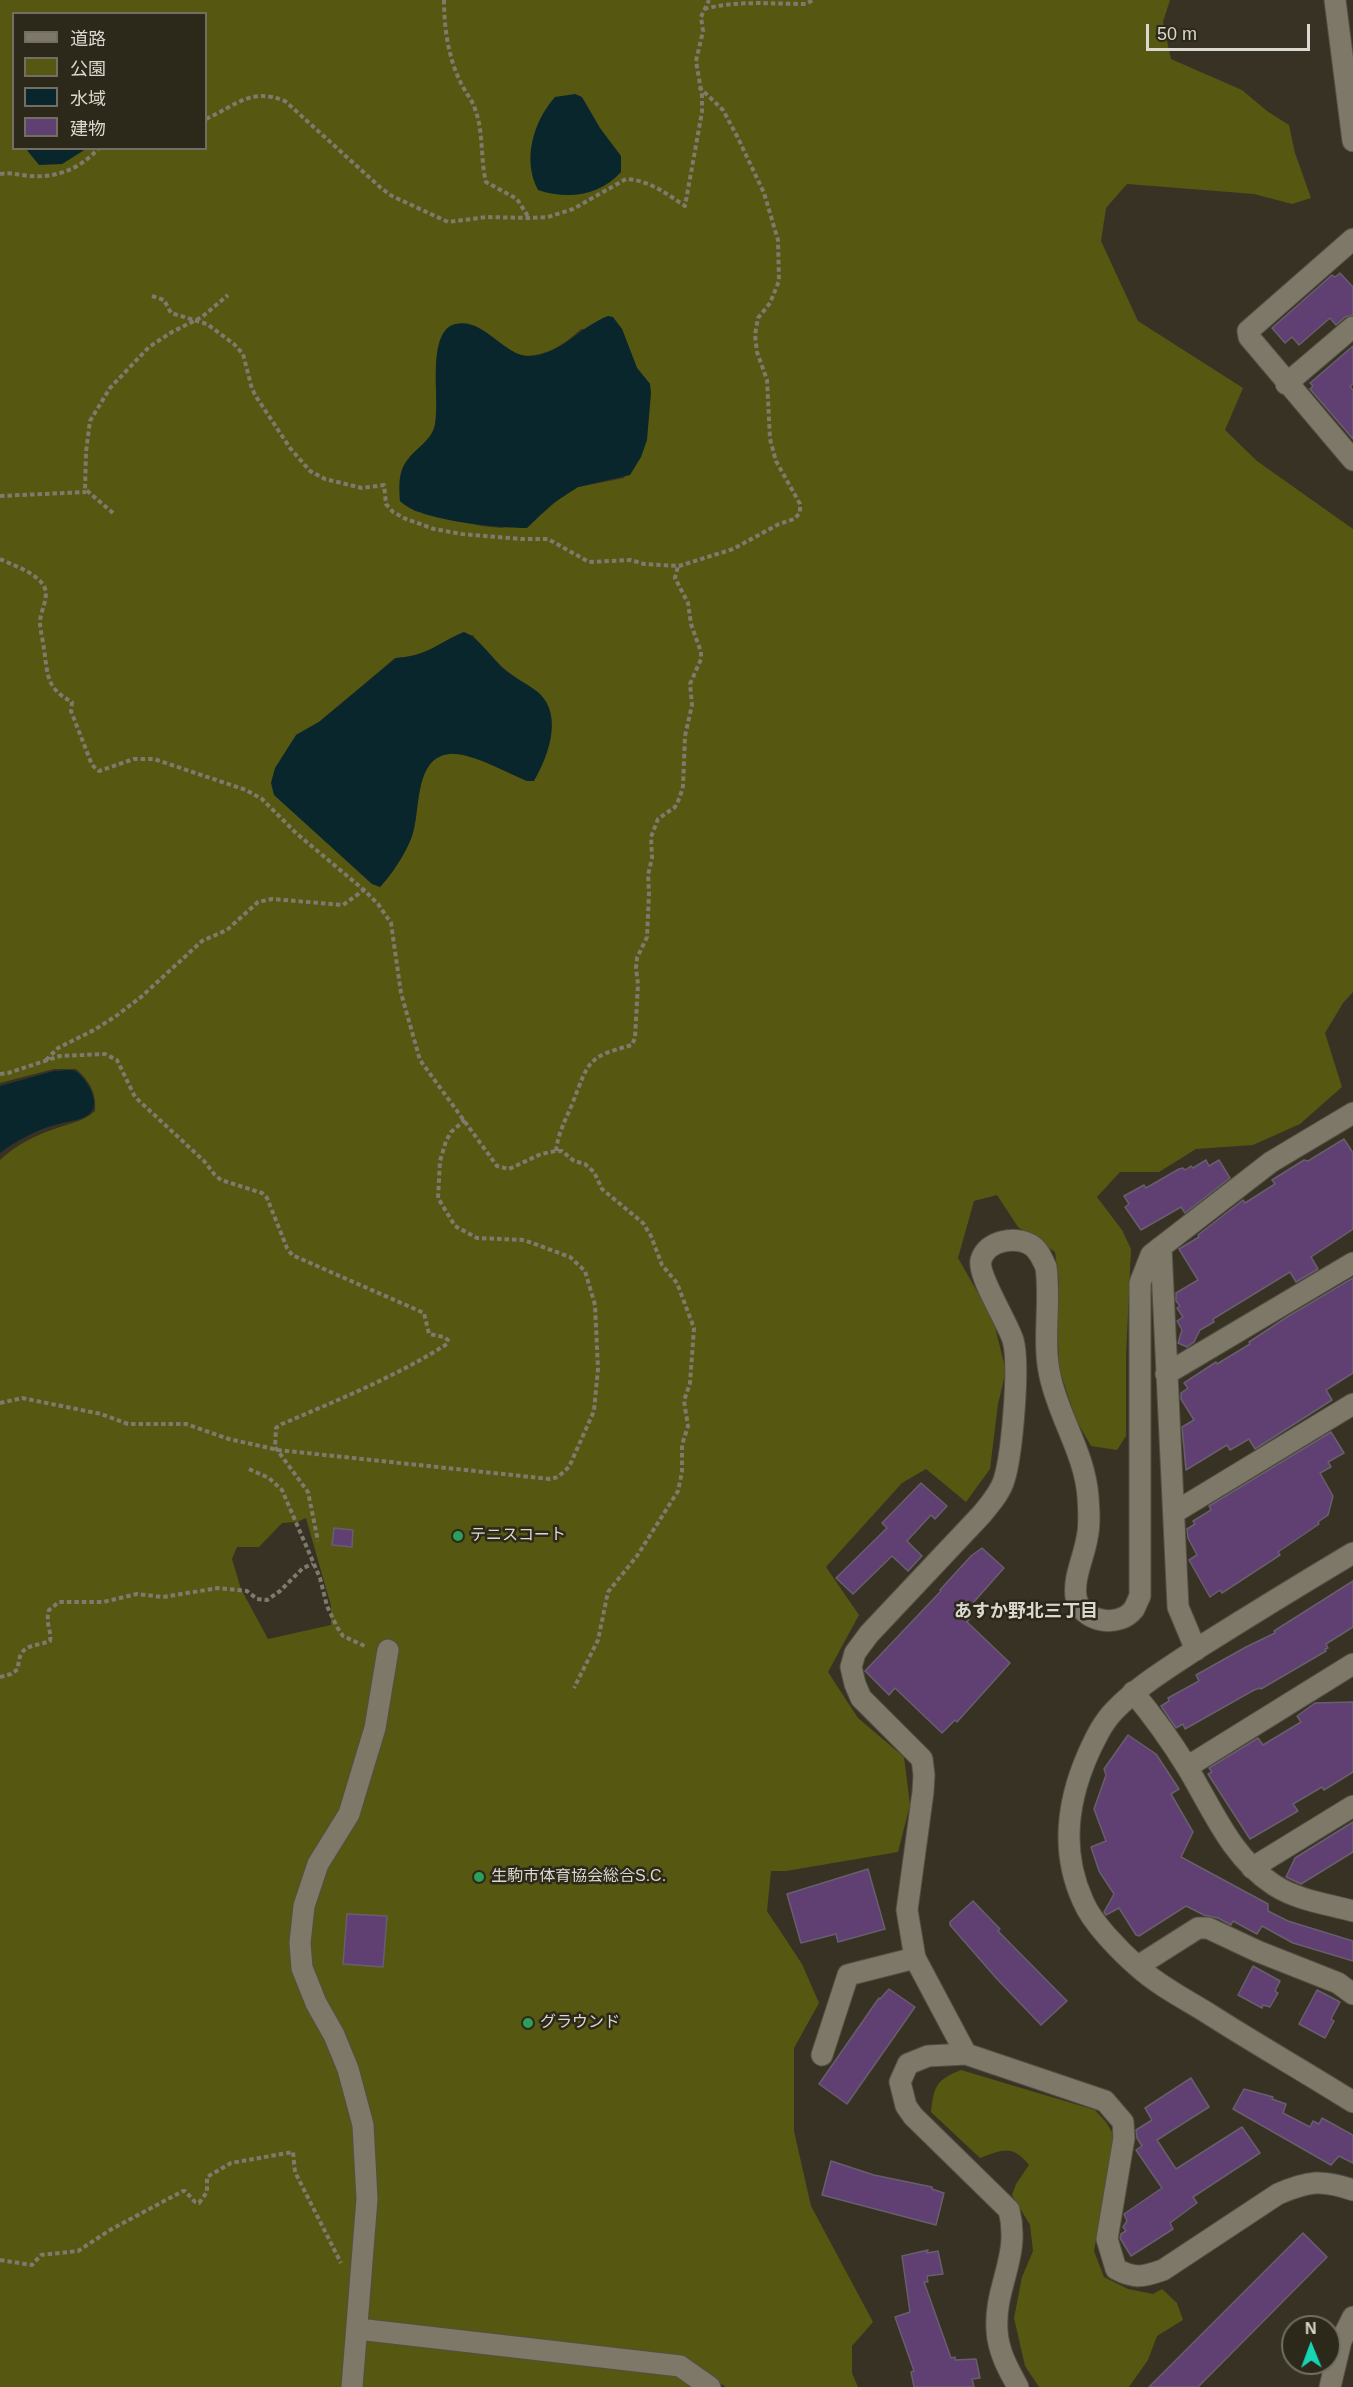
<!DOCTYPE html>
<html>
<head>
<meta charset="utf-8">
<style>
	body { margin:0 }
	#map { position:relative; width:1353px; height:2387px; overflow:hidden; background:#373224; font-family:Arial,"Noto Sans JP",sans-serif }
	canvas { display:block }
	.legend { position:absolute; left:12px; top:12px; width:195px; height:138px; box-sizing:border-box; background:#2c281a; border:2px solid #726e62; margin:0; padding:8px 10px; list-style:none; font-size:18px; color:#dbd8cf }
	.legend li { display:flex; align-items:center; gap:12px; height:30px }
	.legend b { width:30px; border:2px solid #726e62 }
	.north { position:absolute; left:1281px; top:2315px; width:60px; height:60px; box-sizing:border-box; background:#2c281a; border:2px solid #726e62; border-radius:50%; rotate:359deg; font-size:16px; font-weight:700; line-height:24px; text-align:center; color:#dbd8cf }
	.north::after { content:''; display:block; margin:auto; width:21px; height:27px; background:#15d5b3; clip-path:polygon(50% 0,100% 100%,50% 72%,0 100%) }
	.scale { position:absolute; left:1146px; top:24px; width:164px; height:27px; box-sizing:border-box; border:3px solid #dbd8cf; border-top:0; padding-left:8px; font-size:18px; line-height:21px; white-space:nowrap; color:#dbd8cf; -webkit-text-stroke:4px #2c281a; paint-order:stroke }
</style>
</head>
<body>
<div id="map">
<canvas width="1353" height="2387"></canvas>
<ul class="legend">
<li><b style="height:8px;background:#7d7868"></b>道路</li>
<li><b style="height:16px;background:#565711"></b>公園</li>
<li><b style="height:16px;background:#0a262d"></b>水域</li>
<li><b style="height:16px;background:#603f72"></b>建物</li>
</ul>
<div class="north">N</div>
<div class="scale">50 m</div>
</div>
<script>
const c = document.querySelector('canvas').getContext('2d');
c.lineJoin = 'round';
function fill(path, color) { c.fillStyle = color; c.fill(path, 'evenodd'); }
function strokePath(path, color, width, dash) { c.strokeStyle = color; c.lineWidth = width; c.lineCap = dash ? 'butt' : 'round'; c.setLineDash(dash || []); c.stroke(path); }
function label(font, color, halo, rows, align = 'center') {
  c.font = font + ' Arial,"Noto Sans JP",sans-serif'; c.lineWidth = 5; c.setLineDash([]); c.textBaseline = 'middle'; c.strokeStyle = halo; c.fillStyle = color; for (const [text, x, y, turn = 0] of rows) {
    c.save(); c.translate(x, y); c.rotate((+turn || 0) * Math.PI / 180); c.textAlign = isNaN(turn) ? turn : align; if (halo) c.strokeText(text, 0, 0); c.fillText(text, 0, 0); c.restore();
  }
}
fill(new Path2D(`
	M0,0H1170L1163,22L1171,59L1242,90L1267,111L1289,125L1295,153L1311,198L1292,204L1254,194L1127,184L1106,208L1101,241L1138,321L1243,388L1225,430L1257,461L1353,529V992L1343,1003L1325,1033L1342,1087L1300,1124L1253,1145L1196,1149L1159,1172H1120L1097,1197L1122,1230L1131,1249L1126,1357V1436L1117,1450L1091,1446L1076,1420L1059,1368L1057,1321L1059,1281L1055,1252L1018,1227L997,1195L974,1201L958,1258L993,1319L1006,1371L998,1404L990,1469L966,1502L926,1469L902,1483L826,1567L859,1615L828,1672L858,1718L904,1757L910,1805L898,1852L786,1871H771L767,1911L802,1964L819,2003L794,2048V2131L811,2206L873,2322L852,2346V2373L858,2387H726L717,2381L689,2387H0V1160C17,1144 36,1135 57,1128C71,1123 84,1121 95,1111C97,1093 89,1080 76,1069H54L0,1083ZM14,14H206V148H14ZM448,328L521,356C546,356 563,346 581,329H622L637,368L650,384L624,478L578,487L565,494L543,513L502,528L482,526L415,511L400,501C403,488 403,471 408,460C414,448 432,444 435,423C440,392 428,354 448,328ZM458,635H473C489,660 514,677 539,693L527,781C507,773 471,752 449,754C413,758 421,814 412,836C406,853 392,874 380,887L296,735L319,722L395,658C420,657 437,647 458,635ZM306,1518L331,1606V1625L268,1639L241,1589L232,1559L237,1547H259L282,1523L297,1522Z
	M961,2070L1095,2110L1106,2122L1115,2137L1094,2251L1104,2277L1128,2289L1153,2294L1162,2289L1177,2303L1183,2320L1157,2336L1148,2360L1129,2387H1039L1025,2366L1014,2318L1022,2277L1033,2251L1030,2225L1012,2195L1016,2184L1029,2165C1012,2144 1003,2150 980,2158L931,2112C934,2086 936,2080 961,2070Z`), '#565711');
fill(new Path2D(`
	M575,94L582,97L600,128L621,156V172C600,196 567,200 538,190C522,160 533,122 555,97Z
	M26,149H86L62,164L39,165Z
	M608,316L613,317L622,329L637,368L650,384L651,393L647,440L641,457L630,475L578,487L552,504L527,528C499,528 419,521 400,501C399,485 398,470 409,458C418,447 430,441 435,426C441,403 425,332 455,324C486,317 504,359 533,356C562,353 581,326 608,316Z
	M464,632C478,637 493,659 505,670C516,679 530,685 540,694C563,717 548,757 534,781H527C507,773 471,752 449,754C413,758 421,813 412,836C406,853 392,874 380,887L372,884L274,795L271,783L275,768L296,735L319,722L396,658C428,656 437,643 464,632Z
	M71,1070C79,1071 84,1079 88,1085C92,1092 97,1104 92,1111C86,1119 76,1120 67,1122C42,1127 20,1138 0,1153V1086L54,1071Z`), '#0a262d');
const building = new Path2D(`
	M1340,273L1353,287V315L1345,317L1336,325L1330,318L1299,345L1292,337L1285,343L1272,328L1332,275L1335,277Z
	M1353,346V384L1350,386L1353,390V439L1310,389L1313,386L1310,383Z
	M1344,1139L1353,1153V1229L1311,1257L1318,1269L1296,1282L1290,1272L1213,1319L1214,1322L1200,1330L1194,1342L1187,1347L1178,1343L1182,1330L1177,1321L1183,1317L1177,1308L1180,1306L1176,1301V1293L1198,1280L1179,1249L1199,1237L1198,1235L1243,1200L1245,1203L1275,1184L1272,1180L1304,1160L1308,1161Z
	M1206,1160L1209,1166L1219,1160L1230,1178L1185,1213L1181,1207L1141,1230L1125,1207L1129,1204L1124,1196L1144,1185L1146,1188L1179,1169L1183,1168L1185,1170L1191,1166L1193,1168Z
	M1353,1278V1373L1326,1390L1332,1400L1255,1449L1249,1439L1230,1450L1227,1445L1186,1470L1182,1427L1194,1420L1181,1399V1393L1188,1388L1184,1383L1216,1362L1217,1364L1250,1344L1249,1342L1287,1317Z
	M1331,1432L1344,1453L1328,1462L1331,1467L1320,1473L1333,1496L1328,1515L1318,1522L1319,1524L1278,1552L1280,1555L1222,1593L1220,1590L1210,1597L1189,1560L1197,1555L1188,1538L1187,1529L1195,1524L1193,1521L1211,1510L1209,1506Z
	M921,1483L947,1506L935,1519L931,1515L907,1541L922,1556L908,1571L892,1556L853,1594L836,1578L887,1528L882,1523Z
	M334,1528L353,1530L352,1547L332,1545Z
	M982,1548L1004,1568L964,1613L970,1618L967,1622L1010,1663L957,1722L955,1720L942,1733L895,1688L889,1695L865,1671L941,1591L940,1590L971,1556Z
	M1353,1581V1627L1326,1644L1328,1648L1325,1649L1326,1651L1261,1689L1260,1688L1254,1690L1185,1729L1183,1724L1176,1728L1161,1706L1169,1701L1168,1698L1199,1681L1196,1675L1246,1647L1275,1633L1274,1631Z
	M1353,1702V1772L1324,1790L1322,1787L1293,1804L1298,1811L1250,1839L1208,1774L1212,1772L1209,1768L1258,1738L1263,1745L1301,1722L1297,1716L1315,1703Z
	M1128,1735L1156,1754L1179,1789L1171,1794L1193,1832L1181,1857L1268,1904V1911L1288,1921L1353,1941V1961L1293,1943L1262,1926L1257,1934L1233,1921L1231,1925L1218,1918L1204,1915L1186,1906L1139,1936L1136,1935L1119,1908L1106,1915L1104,1912L1114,1894L1099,1871L1091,1847L1106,1841L1094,1809L1106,1775L1104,1769Z
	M1353,1822V1852L1301,1884L1286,1877L1295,1858Z
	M868,1869L885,1929L838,1942L836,1934L801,1943L787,1894Z
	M973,1901L1000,1929L998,1931L1067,2001L1041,2025L997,1979L950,1925V1922Z
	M347,1914L387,1916L383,1967L343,1964Z
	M1253,1966L1280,1981L1275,1991L1278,1993L1270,2007L1263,2005L1262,2008L1238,1995Z
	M889,1989L915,2007L847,2104L819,2084L879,1998L880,1999Z
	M1317,1990L1340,2002L1331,2019L1334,2021L1325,2038L1299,2024Z
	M1191,2078L1209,2107L1157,2140L1176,2169L1242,2127L1260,2153L1193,2197L1197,2203L1170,2223L1173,2229L1131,2256L1120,2238L1121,2234L1126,2231L1123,2227L1127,2221L1124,2214L1162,2188L1136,2150L1142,2146L1137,2138L1136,2130L1152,2120L1145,2108Z
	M1244,2089L1273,2097L1272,2099L1286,2104L1283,2113L1310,2127L1313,2121L1319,2124L1322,2118L1353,2135V2163L1339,2156L1331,2165L1233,2109Z
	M831,2161L874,2175L932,2187V2189L944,2193L936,2225L822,2195Z
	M1303,2233L1327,2257L1198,2387H1149Z
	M928,2250L927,2253L938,2251L943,2274L927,2276L928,2282H924L951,2358L955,2357V2360L976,2359L980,2378L972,2379L974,2387H914L911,2372L914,2371L895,2317L910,2312L902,2256Z`);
fill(building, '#603f72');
strokePath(building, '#685f6d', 1.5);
const minor = new Path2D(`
	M1335,0L1353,141
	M1353,239L1248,331L1249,337L1353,460
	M1286,384L1353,327
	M1166,1374L1353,1263
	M1175,1512L1353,1404
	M1353,1553C1301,1584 1249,1616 1198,1648C1170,1667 1139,1685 1115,1710C1103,1722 1096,1737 1089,1752C1067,1801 1060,1851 1083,1901C1092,1923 1120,1951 1138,1967C1158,1985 1183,1998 1206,2012C1254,2043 1304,2071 1353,2102
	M1196,1650L1178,1607L1161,1247L1271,1162L1353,1113
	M1133,1692C1153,1716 1171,1741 1187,1767C1213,1810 1231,1857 1274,1885C1297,1900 1327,1904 1353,1911
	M1187,1767L1353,1664
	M1252,1868L1353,1806
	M1138,1966L1198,1928H1208L1257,1951L1338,1983L1353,1994
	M966,2054L915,1958L907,1910L923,1792L924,1775L922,1759L861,1698L855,1684L851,1667L855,1653L869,1634L982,1514C990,1504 1000,1493 1004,1480C1012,1455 1020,1364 1013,1340C1007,1321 977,1275 981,1260C987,1240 1015,1236 1031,1245C1039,1250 1042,1259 1046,1267C1051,1303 1042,1341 1050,1376C1059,1418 1085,1454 1088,1497C1089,1511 1090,1525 1087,1538C1084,1557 1073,1578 1076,1597C1081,1622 1119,1629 1134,1609C1136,1605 1138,1600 1140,1596V1283L1151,1255L1161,1247
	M822,2055L848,1975L915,1958
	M358,2329L680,2366L710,2387
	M352,2387L367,2199L363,2125L348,2069L334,2035L316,2003L302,1968L300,1943L304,1906L318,1864L349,1814L375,1728L388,1650
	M1018,2387C1008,2369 998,2351 997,2330C994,2286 1021,2257 1009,2210L913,2116L906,2106L900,2082L908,2064L928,2056L966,2054L1105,2101L1123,2122L1124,2138L1107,2239L1116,2269C1135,2279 1143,2277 1163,2270L1278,2194C1308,2181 1322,2179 1353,2190
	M1330,2387L1341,2341L1353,2317`);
strokePath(minor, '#534f43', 23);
strokePath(new Path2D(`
	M444,0C444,26 448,57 460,81C464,91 472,99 475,109C484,133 480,158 486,182L517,199L529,218
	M704,9C738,0 771,4 806,4L813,0
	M206,119C235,106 251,87 285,101L381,188L392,196L448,222L487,217L529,218L548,217L573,209L626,179C649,180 667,194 685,206L702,112V96L696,61L703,31L701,17L709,0
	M0,174C10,172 19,175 29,176C57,178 80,169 99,148
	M152,296L164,300L171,313L207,324L234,344L243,354L252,389L257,398L290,448L310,471L325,479L362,488L384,485L386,504L393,512L406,519L434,529L462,534L521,539H548L589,562L631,560L644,564L679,566L733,549L779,524L794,519L800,513V504L776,461L770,439L767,380L757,352L755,335L758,318L770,303L779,281L778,240L764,193L738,138L723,110L699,87
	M0,496L86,492
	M113,513L85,489L86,452L90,421L110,388L149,347L172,332L202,317L228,295
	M0,559C13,565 31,571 41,582C52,594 41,608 40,621C40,631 43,640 44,649C48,676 46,688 72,702L71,711L92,765L99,771L134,759H154L246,790L262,799L296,833L364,890L378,904L391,923L401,993L420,1060L497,1166L509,1169L541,1154L556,1151H562L574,1161L585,1164L594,1172L602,1189L643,1223L651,1236L662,1265L677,1283L694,1328L690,1383L684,1401L688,1426L682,1445V1472L678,1491L637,1556L608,1592L598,1640L574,1688
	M46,1060L58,1048L94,1030L116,1016L141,997L202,941L227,930L258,902L272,899L343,905L364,890
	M0,1074L8,1073L60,1056L105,1054L117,1060L135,1097L204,1161L215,1175L221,1180L262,1193L267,1198L287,1248L292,1255L424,1313L429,1334L444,1337L448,1340L447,1344C395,1377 338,1400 282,1424L276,1428L275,1447L308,1492L318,1541
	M556,1151C558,1133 566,1119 573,1102C589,1061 587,1057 632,1045L635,1038L638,984L636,968L637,958L647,937L649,893L648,875L652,858L651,837L658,819L675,807L680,797L683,786L685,736L692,705L690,684L701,659V652L691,624L688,603L675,578L678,566
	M0,1403L22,1398L101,1414L128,1424H186L229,1439L278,1450L550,1479L558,1477L569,1467L594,1411L598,1369L595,1305L585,1271L570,1257L524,1240L477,1238L455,1226L438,1198L440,1161L446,1141L451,1132L465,1120
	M249,1469L269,1478L282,1490L320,1578L327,1606L337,1627L343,1636L367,1647
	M0,1677L11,1674L18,1669C19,1643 31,1648 50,1641C52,1631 45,1624 49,1610L59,1602H103L137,1594L163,1597L218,1588L247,1591L257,1599L267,1600L280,1591L303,1568L313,1564
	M0,2260L32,2265L41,2255L78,2251L110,2230L183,2191H185L195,2202L199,2203L207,2192V2177L231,2163L293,2152L295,2172L341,2263`), '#7e7a6e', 4, [4.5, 3]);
strokePath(minor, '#7d7868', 21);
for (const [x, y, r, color] of [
	[458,1536,6,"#2e9e5b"],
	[479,1877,6,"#2e9e5b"],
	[528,2023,6,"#2e9e5b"]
]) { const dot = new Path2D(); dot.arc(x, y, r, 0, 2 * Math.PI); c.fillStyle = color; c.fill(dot); strokePath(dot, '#2c281a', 2); }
label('16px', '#dbd8cf', '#2c281a', [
	["テニスコート",470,1536],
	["生駒市体育協会総合S.C.",491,1877],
	["グラウンド",540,2023]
], 'left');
label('bold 18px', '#dbd8cf', '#2c281a', [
	["あすか野北三丁目",1026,1612]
]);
</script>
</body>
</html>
